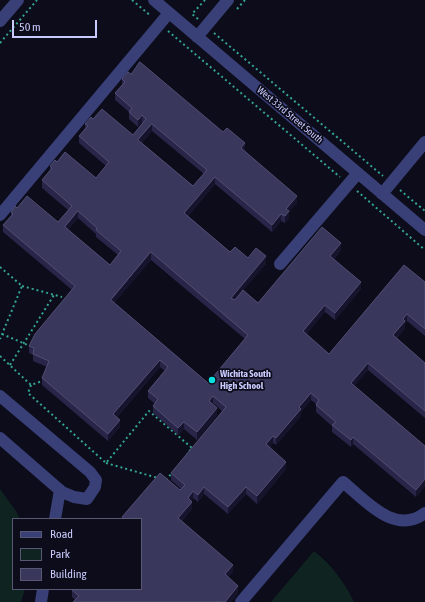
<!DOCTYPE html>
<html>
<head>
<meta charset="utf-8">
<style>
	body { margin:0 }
	#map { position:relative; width:425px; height:602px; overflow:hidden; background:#0c0c1a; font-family:"Asap Condensed",sans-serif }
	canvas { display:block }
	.legend { position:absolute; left:12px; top:518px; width:130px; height:72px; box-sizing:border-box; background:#0c0c1a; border:1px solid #575874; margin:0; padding:5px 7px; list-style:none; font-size:12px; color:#c8c9fc }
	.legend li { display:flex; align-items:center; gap:8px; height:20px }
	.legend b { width:20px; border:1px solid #575874 }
	.scale { position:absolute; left:12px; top:20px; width:85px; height:18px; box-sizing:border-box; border:2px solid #c8c9fc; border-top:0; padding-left:5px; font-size:12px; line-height:14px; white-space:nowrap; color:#c8c9fc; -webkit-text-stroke:3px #0c0c1a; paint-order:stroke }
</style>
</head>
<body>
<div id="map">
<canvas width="425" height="602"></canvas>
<ul class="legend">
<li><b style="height:5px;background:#393f77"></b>Road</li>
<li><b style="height:11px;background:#0f2421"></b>Park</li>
<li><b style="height:11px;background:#39375b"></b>Building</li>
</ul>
<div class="scale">50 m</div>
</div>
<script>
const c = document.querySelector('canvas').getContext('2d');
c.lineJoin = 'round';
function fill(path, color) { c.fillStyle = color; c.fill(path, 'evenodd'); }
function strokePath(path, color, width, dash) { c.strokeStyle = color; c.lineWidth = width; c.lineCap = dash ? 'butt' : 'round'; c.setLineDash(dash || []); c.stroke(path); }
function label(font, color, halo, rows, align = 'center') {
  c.font = font + ' "Asap Condensed",sans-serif'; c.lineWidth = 3.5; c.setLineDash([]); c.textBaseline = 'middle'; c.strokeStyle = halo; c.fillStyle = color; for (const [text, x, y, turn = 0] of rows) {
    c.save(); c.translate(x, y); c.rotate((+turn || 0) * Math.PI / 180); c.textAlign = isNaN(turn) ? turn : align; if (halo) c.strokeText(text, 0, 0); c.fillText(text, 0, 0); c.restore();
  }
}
fill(new Path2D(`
	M0,489L16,511L20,519H13V589H25L21,602H0Z
	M314,551C331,564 345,583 354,602H271Z`), '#0f2421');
strokePath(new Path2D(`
	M132,0L151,16
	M237,9L245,0
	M198,19L192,14L205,0
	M168,31L340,177
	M214,33L383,176
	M0,43L37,0
	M400,190L425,211
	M357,191L425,250
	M0,267L22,286L0,339
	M22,286L62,297
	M2,334L30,346
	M0,356L31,385L45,380
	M10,365L54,295
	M31,385L28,393L106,463L149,411L192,448L187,454
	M106,463L158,478
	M166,480L172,473`), '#33a590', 2, [2, 3]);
strokePath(new Path2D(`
	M154,0L425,230
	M0,21L18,0
	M197,37L228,0
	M382,194L425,142
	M0,215L169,13
	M280,264L358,173
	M0,396L90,472L96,480L95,487L87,499L74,497L62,492L0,438
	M55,519L60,490
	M41,602L43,589
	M241,602L343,482C366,501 395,536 425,513`), '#393f77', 12);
fill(new Path2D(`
	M122,79L245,151L297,203L289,212V218L285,223L281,221L272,232L215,184L188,216L230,252L266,264L243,290L258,303L341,250L334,259L361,289L335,320L325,312L306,334L329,354L425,282V336L407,321L405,324V328L397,338L425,363V418L368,370L354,386L425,446V486L416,497L353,444L351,447L332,432V426L316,412V404L311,400L301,412V416L276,445L273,443L270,447L286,469L257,504L246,494L228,514L204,494L198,502L193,498L191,501L192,509L182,521L233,572L228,577L238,593L231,602H73L75,600L72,597V590L141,519H122V517L181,489L171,480V473L223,412L213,403L212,404L217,415L197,440L184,429L178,435L153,413V406L155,404L148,398V391L165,371L160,367L117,417L120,427L108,441L42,385V378L47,367L33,361V355L29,353V346L72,290L3,232V225L11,216V212L17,208L58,222L68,210L42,188V180L50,171V166L57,162L96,178L106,166L79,143V136L85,128V124L93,119L133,135L143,123L142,122L138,127L129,119V112L115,100V93L122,85ZM152,131L204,174L193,186L142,143ZM78,218L96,234V237L118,255L110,265L68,230ZM151,260L245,339L208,383L114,303Z`), '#282548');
fill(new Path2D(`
	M142,115V122L138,127V120Z
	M152,124V131L138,148V140Z
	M245,143V151L241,155V148Z
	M215,177V184L184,220V213Z
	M297,196V203L289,212V218L285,223V216L286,209Z
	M78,211V218L65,234V227Z
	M281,214V221L272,232V225Z
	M341,243V250L330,263V256Z
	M151,252V260L111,307V300Z
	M266,256V264L231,305V298Z
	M361,282V289L335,320V313Z
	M325,305V312L303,339V331Z
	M407,314V321L405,324V328L393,342V335L403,319Z
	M160,360V367L113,421V414Z
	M368,363V370L351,390V383Z
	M311,393V400L301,412V416L276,445V438L299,407Z
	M213,396V403L209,408V401Z
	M217,408V415L197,440V432Z
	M120,420V427L108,441V434Z
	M184,422V429L178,435V428Z
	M273,436V443L266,451V444Z
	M353,437V444L351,447V440Z
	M286,462V469L257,504V496Z
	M425,479V486L416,497V490Z
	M204,487V494L198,502V495Z
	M246,487V494L228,514V507Z
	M193,491V498L188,505V498Z
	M192,502V509L178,525V518Z
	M233,565V572L225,581V574Z
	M238,586V593L231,602H225Z`), '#16142d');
const building = new Path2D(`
	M140,62L223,132L227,128L245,143L241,148L297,196L286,209L289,211L285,216L281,214L272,225L215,177L184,213L230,252L235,247L248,258L256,248L266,256L231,298L235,300L243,290L258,303L322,227L341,243L330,256L361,282L335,313L325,305L303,331L329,354L404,265L425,282V329L407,314L403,319L405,321L393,335L425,363V411L368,363L351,383L425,446V479L416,490L353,437L351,440L332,425L336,422L316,405L319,400L311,393L299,407L301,409L276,438L273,436L266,444L286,462L257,496L246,487L228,507L204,487L198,495L193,491L188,498L192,502L178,518L233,565L225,574L238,586L225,602H219L218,601L217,602H73L79,596L72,590L73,589H141V519H125L122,517L160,473L180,490L185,485L171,473L226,407L213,396L209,401L217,408L197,432L184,422L178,428L153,406L158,399L148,391L168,367L160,360L113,414L120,420L108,434L42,378L49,361L33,354L34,348L29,346L35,334L75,286L3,225L13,214L11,212L15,206L17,208L27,196L58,222L72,206L42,180L52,168L50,166L55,160L57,162L65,152L96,178L109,162L79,136L88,126L85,124L91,117L93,119L102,109L133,135L146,119L142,115L138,120L129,112L132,108L115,93L125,82L122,79L128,72L131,74ZM152,124L207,170L193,186L138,140ZM78,211L97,228L96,230L121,251L110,265L65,227ZM151,252L248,335L208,383L111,300Z`);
fill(building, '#39375b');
strokePath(building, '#504e74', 1);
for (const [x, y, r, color] of [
	[212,380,4,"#0ee2de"]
]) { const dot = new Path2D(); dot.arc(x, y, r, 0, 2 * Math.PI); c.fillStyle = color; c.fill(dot); strokePath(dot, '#0c0c1a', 1.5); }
label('10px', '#c8c9fc', '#0c0c1a', [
	["West 33rd Street South",290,115,40]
]);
label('bold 10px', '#c8c9fc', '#0c0c1a', [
	["Wichita South",220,374],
	["High School",220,386]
], 'left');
</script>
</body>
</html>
